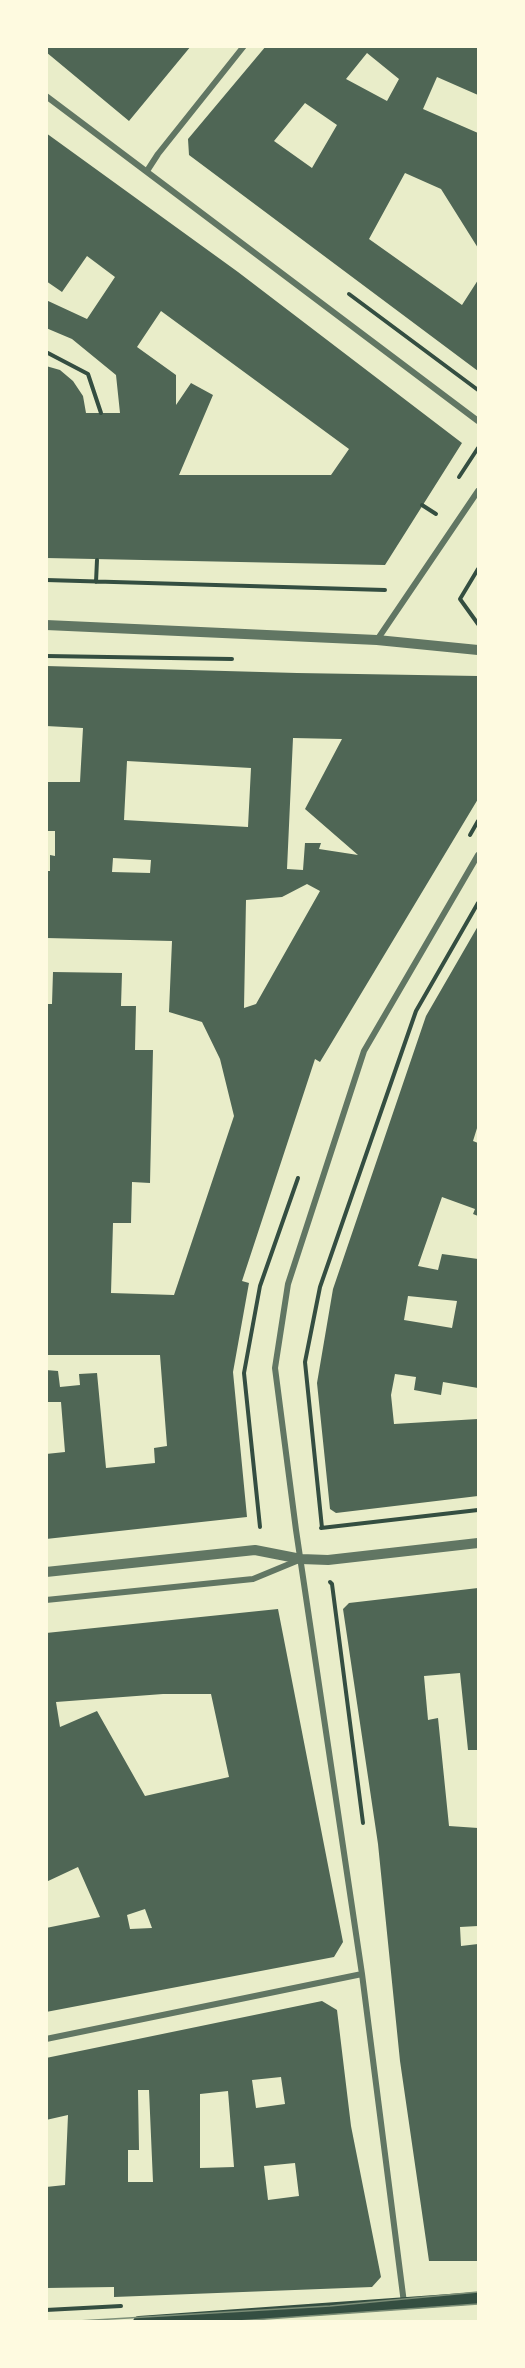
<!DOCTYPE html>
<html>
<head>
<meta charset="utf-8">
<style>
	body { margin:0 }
	#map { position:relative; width:525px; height:2368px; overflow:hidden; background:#e9edc9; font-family:Ubuntu,sans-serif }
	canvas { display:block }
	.frame { position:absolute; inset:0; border:48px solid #fefae0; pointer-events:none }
</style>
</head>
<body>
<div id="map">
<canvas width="525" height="2368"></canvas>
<div class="frame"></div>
</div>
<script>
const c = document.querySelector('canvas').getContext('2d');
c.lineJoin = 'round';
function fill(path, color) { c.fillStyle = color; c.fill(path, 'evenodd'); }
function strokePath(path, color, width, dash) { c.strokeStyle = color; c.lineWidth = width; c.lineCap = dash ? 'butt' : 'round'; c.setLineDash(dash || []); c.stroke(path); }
fill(new Path2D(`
	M46,46H191L129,121L46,52Z
	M266,46H478V95L437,77L423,109L478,133V248L441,189L405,173L369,239L462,305L478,280V371L189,155L188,139ZM367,53L399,79L387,101L346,79ZM305,103L337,125L312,168L274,141Z
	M46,133L238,272L462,443L385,565L46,558V366L60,370L73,381L83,396L86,413H120L116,375L72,339L46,328V300L87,319L115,277L87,256L62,292L46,281ZM161,311L349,449L331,475H179L213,395L191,383L176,405V375L137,347Z
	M46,666L297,673L478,676V799L320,1062L315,1059L242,1281L249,1283L233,1372L247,1517L46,1539V1454L65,1452L61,1402H46V1370L58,1371L60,1387L80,1385L79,1374L97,1373L106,1468L155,1463L154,1448L167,1446L160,1355H46V1004H52L53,972L122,973L121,1006H136L135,1050H153L150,1183L132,1182L131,1223H113L111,1293L174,1295L234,1116L220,1059L202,1022L169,1012L172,941L46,938V871H50V855L55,856V831H46V782H80L83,728L46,726ZM293,738L342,739L305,809L358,855L319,849L321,843H305L303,870L287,869ZM127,761L251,768L248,827L124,820ZM113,858L151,860L150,873L112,872ZM307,884L320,891L256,1004L244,1008L246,900L282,897Z
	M478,926V1125L473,1141L478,1143V1216L473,1214L475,1209L442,1197L418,1266L438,1270L442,1254L478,1259V1388L443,1382L441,1395L414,1390L416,1377L395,1374L391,1395L394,1424L478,1419V1496L336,1513L330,1509L317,1383L333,1289L426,1016ZM408,1296L457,1301L452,1328L404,1320Z
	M478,1588V1750H468L460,1673L424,1676L428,1720L438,1718L449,1826L478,1828V1926L460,1927L461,1946L478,1944V2261H429L400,2061L378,1844L343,1609L349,1603Z
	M278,1609L343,1942L334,1957L46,2012V1928L100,1917L78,1867L46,1882V1633ZM163,1694H211L229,1777L145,1796L97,1711L60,1727L56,1702ZM145,1909L152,1928L130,1929L127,1915Z
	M322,2001L337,2010L351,2126L381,2277L372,2287L114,2297V2287L46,2288V2187L65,2185L68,2115L46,2120V2058ZM281,2077L285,2104L256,2108L252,2080ZM138,2090H149L153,2182H128V2150H139ZM228,2091L234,2167L200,2168V2094ZM295,2163L299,2196L268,2200L264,2166Z`), '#4f6655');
strokePath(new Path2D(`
	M349,294L478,390
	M46,352L88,374L101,413
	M459,477L478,448
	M422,505L436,514
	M478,569L460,599L478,624
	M46,580L385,590
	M96,582L97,560
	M46,656L232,659
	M470,835L478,821
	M260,1527L244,1373L260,1286L298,1178
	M321,1528L478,1510
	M322,1528L305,1362L320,1287L416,1011L478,903
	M330,1582L332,1584L363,1823
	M46,2310L121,2306`), '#344e41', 4);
strokePath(new Path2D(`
	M46,96L478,421
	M147,171L158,154L244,46
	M377,640L478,491
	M46,1600L253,1579L299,1560
	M46,2039L362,1974
	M404,2303L362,1974L296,1530L275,1368L288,1284L364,1051L478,855`), '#617663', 6);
strokePath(new Path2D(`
	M46,625L377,640L478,650
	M46,1572L255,1550L301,1559L328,1560L478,1543`), '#617663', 10);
strokePath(new Path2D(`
	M139,2322L478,2298`), '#344e41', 12);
strokePath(new Path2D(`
	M61,2322L330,2306L478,2292
	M224,2322L478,2304`), '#7c8e77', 1.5);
</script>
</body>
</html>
